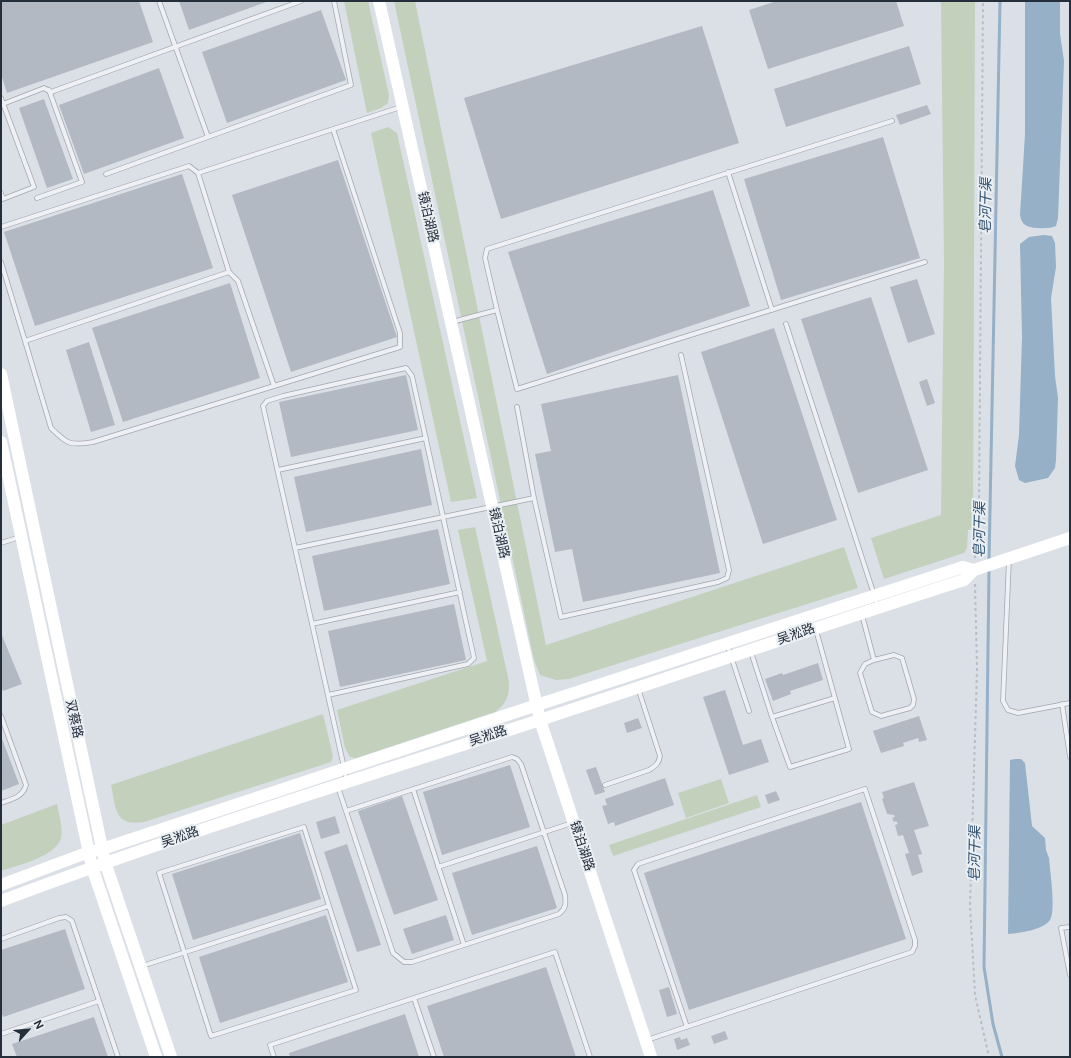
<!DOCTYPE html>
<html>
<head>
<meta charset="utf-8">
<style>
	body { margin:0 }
	#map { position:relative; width:1071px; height:1058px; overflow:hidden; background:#dbe0e6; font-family:"Public Sans",sans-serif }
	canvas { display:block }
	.frame { position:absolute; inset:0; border:2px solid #252f3c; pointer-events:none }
	.north { position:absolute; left:8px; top:1010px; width:40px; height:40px; -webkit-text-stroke:3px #eaeff4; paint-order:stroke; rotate:63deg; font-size:11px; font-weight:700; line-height:16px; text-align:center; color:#252f3c }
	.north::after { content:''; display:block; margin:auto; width:14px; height:18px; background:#252f3c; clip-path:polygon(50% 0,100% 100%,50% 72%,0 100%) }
</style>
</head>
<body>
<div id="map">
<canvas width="1071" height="1058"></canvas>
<div class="frame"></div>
<div class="north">N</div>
</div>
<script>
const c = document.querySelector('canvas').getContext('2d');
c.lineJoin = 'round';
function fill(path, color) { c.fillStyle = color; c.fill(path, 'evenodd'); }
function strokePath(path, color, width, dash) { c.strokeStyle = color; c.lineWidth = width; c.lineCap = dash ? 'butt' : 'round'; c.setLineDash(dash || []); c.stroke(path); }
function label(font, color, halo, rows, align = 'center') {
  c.font = font + ' "Public Sans","Noto Sans SC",sans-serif'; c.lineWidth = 4; c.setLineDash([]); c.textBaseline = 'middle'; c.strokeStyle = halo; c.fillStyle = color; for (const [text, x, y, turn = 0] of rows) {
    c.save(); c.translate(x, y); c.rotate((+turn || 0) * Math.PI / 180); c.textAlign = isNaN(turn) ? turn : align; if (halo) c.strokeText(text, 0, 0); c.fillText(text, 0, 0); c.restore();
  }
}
fill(new Path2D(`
	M344,1H368L389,95L388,103L381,108L367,113Z
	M394,1H415L546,645L844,547L858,588L569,679L556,680L540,675L534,660Z
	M941,1H975L973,529L968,530L967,548L964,553L884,579L871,538L941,515L944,261Z
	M388,127L397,133L477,498L451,502L371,133Z
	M475,527L509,682C509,697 507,703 495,712L356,758L350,757L345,748L337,710L487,661L458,530Z
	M323,714L333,756L331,762L144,822C114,827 116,808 111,785Z
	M721,779L729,803L686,818L678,793Z
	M757,795L761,807L613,856L609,845Z
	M57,804C59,815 63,827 61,838C56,857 18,865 1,871V825Z`), '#c2d0bc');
fill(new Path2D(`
	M1025,1H1060V34L1064,61L1058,218L1056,226C1050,229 1034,229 1027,226C1022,224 1021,219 1020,215L1025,134Z
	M1044,235L1052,236L1055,243L1056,267L1051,298L1055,376L1058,398L1056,460L1055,468L1048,478L1025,483L1019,480L1015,466L1019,435L1022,337L1020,244L1029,237Z
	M1015,759H1021L1025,763L1032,826L1045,838L1046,850L1049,858C1050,870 1056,912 1050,920C1043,930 1020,933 1008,934L1010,760Z`), '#95b0c7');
strokePath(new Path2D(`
	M989,561L1000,1
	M989,569L984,967L993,1024L1002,1057`), '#95b0c7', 3);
fill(new Path2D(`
	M1,1H139L153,42L7,93L1,74Z
	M179,1H269L189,30Z
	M777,1H896L904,26L768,69L749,10Z
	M321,10L346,80L227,123L202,52Z
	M702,26L739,143L501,219L464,98Z
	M909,46L921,84L786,127L774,89Z
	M159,68L184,138L84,174L59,105Z
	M44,99L73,179L47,188L19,108Z
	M927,105L931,114L900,125L896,115Z
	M883,137L920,258L781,300L744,179Z
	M338,160L397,337L291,372L232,195Z
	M182,174L213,268L35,326L4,232Z
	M713,190L750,306L547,374L508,252Z
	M917,279L935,334L908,343L890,287Z
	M230,283L260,378L123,422L92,328Z
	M871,297L928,470L858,493L801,319Z
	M774,328L837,520L763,544L701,352Z
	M89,342L115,425L91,432L66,350Z
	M406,375L418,430L291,457L279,402Z
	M678,375L720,573L583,602L572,549L555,552L535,454L551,451L541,404Z
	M927,379L935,403L927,406L919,382Z
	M421,449L432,505L306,532L294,477Z
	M438,529L450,584L324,611L312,556Z
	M454,604L466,660L340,687L328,631Z
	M1,633L22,684L3,691L1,686Z
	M818,663L823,680L790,691L791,694L773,701L765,679L782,673L783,675Z
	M725,690L743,745L761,739L769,762L729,775L703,697Z
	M919,716L927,740L919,742L918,738L903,743L904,746L881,753L873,731Z
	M638,718L642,728L627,733L624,723Z
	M1,736L19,784L1,791Z
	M510,765L530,827L442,855L423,792Z
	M596,767L605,792L595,795L586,770Z
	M665,778L674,805L615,826L614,822L608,824L602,806L607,805L605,799Z
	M914,782L929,826L914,830L922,854L918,855L923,872L912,876L905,854L909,853L903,835L898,836L895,825L898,824L896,821L894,822L892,818L895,817L894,815L887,814L882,799L884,798L882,792Z
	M776,791L780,800L768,804L765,795Z
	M402,796L438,900L394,915L358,811Z
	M861,802L906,939L689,1010L644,873Z
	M335,816L340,833L321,839L316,822Z
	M300,833L321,899L193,940L172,874Z
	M347,844L381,945L357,952L324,852Z
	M537,846L557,908L472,935L452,873Z
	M326,915L348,982L220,1023L199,957Z
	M446,915L454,940L412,954L403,929Z
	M65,929L85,989L3,1017L1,1010V950Z
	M546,967L576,1057H444L427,1006Z
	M669,987L677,1014L667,1017L659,990Z
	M405,1014L419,1057H290L289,1053Z
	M94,1017L108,1057H17L12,1044Z
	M725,1031L728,1039L714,1044L711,1036Z
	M680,1037L681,1040L687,1038L690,1045L677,1050L674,1039Z`), '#b2b9c2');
const lane = new Path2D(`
	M159,1L208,137
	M1,98L34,187L3,199L1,193
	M3,104L44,88L51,92L301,1
	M333,129L400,333V347L93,442C70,446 67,444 51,428L25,341L229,272L198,173L401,107
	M728,172L772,310
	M106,174L351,85L334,1
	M37,198L82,182L49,90
	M1,227L189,166L198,173
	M1,262L25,341
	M229,272L238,281L274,386
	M497,310L485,258L487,249L892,121
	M452,322L497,310L517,389L925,262
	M786,324L878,607
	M517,407L534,498
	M278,470L426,438
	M1,543L20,537
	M295,548L534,498L561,617L718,582L727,578L729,570L681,355
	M1009,559L1003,701L1008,710L1018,713L1070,703
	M862,615L874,660L894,655L902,658L914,699L913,705L910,708L881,716L872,712L860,673L865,664L874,660
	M312,624L460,592
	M816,630L849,749L790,767L772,717L835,698
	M727,644L749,711
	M751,652L772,717
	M328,695L468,664L474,658L412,376L406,368L283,396L267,401L263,406C292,531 319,656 347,781
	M1062,704L1070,757
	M1,716L26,785C23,797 12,799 1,803
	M605,785L649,770C656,766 659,763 660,756L638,688
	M338,787L393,953L404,962H412L559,914C566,908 566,904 565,895L521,764L517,759L512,757L346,811
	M413,789L464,945
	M438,867L572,823
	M1070,927L1061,928L1070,975
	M1,939L59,918L66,917L72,921L118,1057
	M142,966L329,906L304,827L159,873L211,1036L356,990L329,906
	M414,998L434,1057
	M1,1034L99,1001
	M647,1040L912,952L915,946V940L865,789L638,864L634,870L687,1027
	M274,1057L270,1045L555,952L590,1057`);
strokePath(lane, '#a1a7b0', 5.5);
strokePath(new Path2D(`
	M975,558L979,506L983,1
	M975,584L977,669L970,905L975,995L989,1057`), '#babec4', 2, [3, 3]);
strokePath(lane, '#eef0f4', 4);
strokePath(new Path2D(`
	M379,1L540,720L651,1057
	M1,374L105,862L171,1057
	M1,442L92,867L156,1057
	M1,885L89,852L102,849L537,705L963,567L974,570
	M1,901C179,834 361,778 543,719C683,673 823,625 964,580L974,570L1070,538`), '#fff', 12);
label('13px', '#252f3c', '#eaeff4', [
	["镜泊湖路",428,217,77],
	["镜泊湖路",499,533,77],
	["吴淞路",796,634,-19],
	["双蔡路",74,719,78],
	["吴淞路",488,736,-18],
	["吴淞路",180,837,-19],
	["镜泊湖路",582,846,72]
]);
label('italic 14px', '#2f506f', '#eaeff4', [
	["皂河干渠",986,206,-89],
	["皂河干渠",980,530,-89],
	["皂河干渠",975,854,-89]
]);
</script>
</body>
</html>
